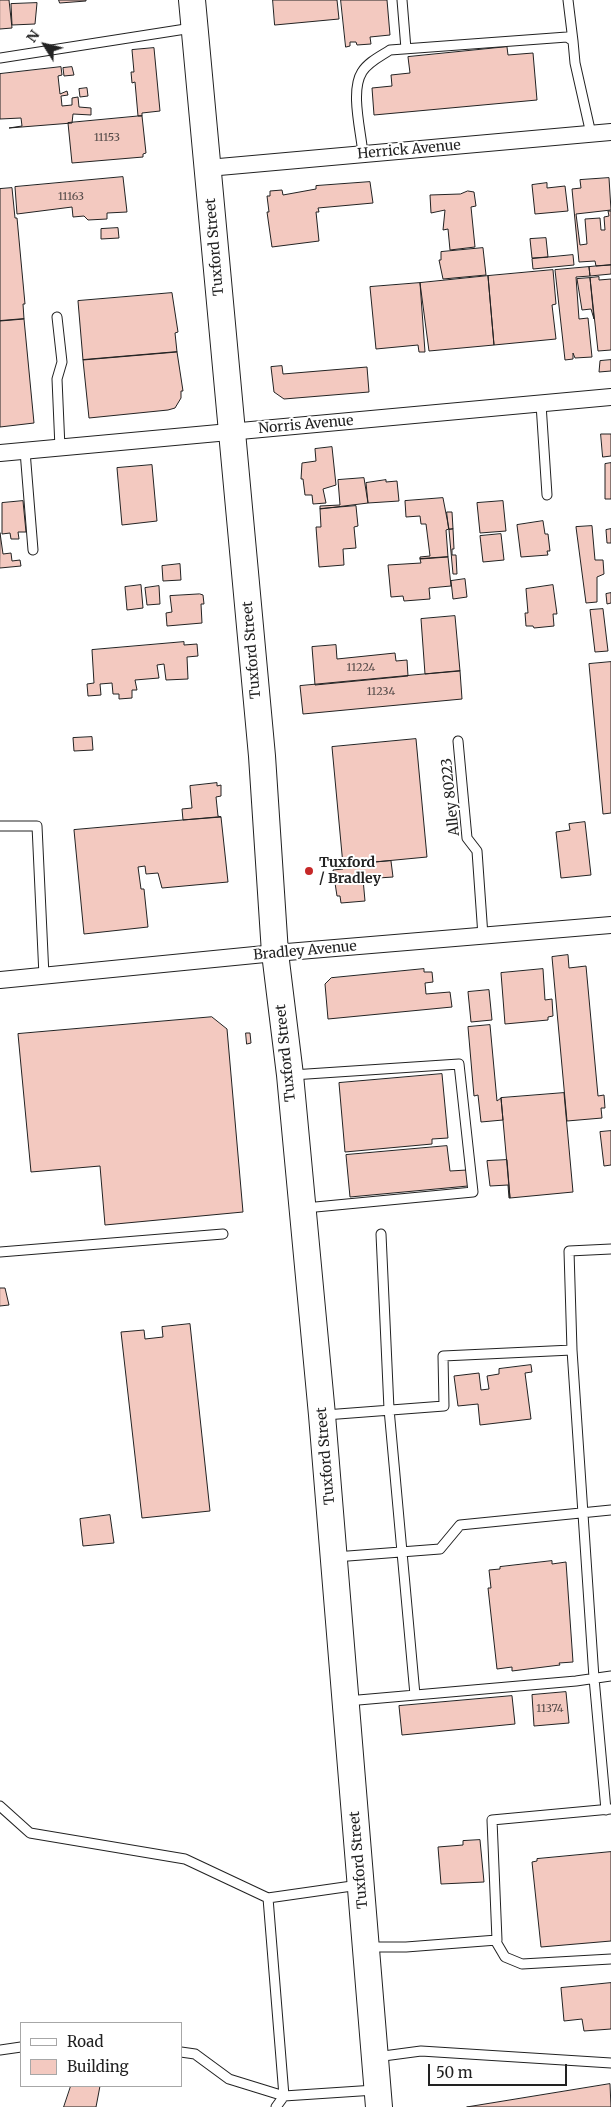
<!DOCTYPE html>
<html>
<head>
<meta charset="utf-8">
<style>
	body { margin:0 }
	#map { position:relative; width:611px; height:2107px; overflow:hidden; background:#fff; font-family:Merriweather,serif }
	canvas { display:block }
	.legend { position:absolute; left:20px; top:2022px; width:162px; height:65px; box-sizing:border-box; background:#fff; border:1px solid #a7a7a7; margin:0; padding:6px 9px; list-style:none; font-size:15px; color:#222 }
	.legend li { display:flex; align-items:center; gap:10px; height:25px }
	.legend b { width:25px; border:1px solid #a7a7a7 }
	.north { position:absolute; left:20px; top:20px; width:50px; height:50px; -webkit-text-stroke:4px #fff; paint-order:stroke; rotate:306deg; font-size:14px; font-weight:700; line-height:20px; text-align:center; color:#222 }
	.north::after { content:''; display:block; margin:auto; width:18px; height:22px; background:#222; clip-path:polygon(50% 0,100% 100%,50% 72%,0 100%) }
	.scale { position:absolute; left:428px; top:2064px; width:139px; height:22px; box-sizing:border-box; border:2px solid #222; border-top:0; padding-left:6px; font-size:15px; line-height:18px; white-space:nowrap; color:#222; -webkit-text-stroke:4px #fff; paint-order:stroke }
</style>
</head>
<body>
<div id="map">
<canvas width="611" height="2107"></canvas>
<ul class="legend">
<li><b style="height:6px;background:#fff"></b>Road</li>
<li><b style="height:14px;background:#f3c9c0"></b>Building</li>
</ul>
<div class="north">N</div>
<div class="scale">50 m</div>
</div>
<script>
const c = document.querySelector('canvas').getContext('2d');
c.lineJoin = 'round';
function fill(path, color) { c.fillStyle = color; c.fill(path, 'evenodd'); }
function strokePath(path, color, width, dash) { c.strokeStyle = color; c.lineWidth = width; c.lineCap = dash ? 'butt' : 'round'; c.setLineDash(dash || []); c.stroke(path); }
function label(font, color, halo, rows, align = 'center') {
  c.font = font + ' Merriweather,serif'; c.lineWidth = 4; c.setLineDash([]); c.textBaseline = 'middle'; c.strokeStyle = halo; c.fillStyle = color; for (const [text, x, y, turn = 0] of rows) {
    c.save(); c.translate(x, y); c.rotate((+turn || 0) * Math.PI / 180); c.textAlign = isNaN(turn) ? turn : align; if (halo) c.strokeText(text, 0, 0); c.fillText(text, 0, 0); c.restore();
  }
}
const building = new Path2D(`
	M0,0H9L12,28L0,29Z
	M59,0H86V1L60,3Z
	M273,0H337L339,19L275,25Z
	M341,0H387L390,35L370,37L371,44L357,45L356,42H350V46L346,47Z
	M37,3L35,24L12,25L11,4Z
	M507,47L508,55L533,53L537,100L374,115L372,88L392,86L391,75L410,73L408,57Z
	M154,48L160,111L142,113V116H138L135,82L132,83L131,72H134L132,50Z
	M61,67L62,75L58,76L60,94L67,91L68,95L61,96L62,106L72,105V98L78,97L79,107L91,108V115L73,114L72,123L9,128L22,126L21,118L0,119V74Z
	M72,67L74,75L64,76L63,68Z
	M87,88L88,96L80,97L79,89Z
	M142,116L146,153L143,154V157L72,163L68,123Z
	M123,177L127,212L107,213V219L88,220L84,216L73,217L72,207L17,214L15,187Z
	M609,178L611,210L576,214L580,245L587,244L585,219L600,218L601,230H605L604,217L609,216L608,211H611V265L596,266L595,261L579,262L572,189L581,188L580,180Z
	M370,182L373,203L318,208L319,212H316L319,241L272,247L267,212H269L267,196H270V191L282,190L283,195L316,189V186Z
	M547,183V188L565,186L568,211L535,214L532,185Z
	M12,188L15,218H17L25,304H23L24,319L0,321V189Z
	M468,191L474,192L476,206L471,207L475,247L450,250L448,229L443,230L445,210L431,213L430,195L460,194Z
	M118,228L119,238L101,239V229Z
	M546,238L548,257L532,258L530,239Z
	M483,248L486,275L443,279L439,260H441V252Z
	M573,255L574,265L533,269L532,259Z
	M611,265V274L590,276L589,267Z
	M589,267L590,276L576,277L579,319L588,318L592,357L575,358L573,353V359L565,360L555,270Z
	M553,270L556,304L552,305L556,339L494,345L488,276Z
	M488,276L494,345L429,351L420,283Z
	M599,277V280L611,279V350L598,351L590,278Z
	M590,278L594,319L591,309L582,310L577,279Z
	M420,283L425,352H419L418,345L376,349L370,287Z
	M172,293L178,332L175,333L177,352L83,360L78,301Z
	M24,319L34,423L0,427V321Z
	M177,352L183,391H181V398L175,408L168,410L89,418L83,360Z
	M611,360V371L599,372L600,361Z
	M282,366L283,374L367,367L369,392L284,399L274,392L271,367Z
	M601,434H611V456L603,457Z
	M332,447L336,485L323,489L326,503L313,504L312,495H305L303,479H301L302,463L316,461L315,449Z
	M611,463V499H605V464Z
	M152,465L157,521L122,525L117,468Z
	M364,478L368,503L320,509V506L340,505L338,480Z
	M386,480V482L397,481L399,501L368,503L366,483Z
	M443,498L449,529L446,530L448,557L420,559V557L430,556L426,524H421L420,516L406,517L405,501Z
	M23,501L26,532H18L19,539H11L10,533L2,534V503Z
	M503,501L506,531L480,533L477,503Z
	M356,506L358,526L354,527L356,548L343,549L344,565L319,567L316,527H321L320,509Z
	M447,512H452L453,529H449Z
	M543,521L545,534H548L550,551H547L548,555L521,557L517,525Z
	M592,526L595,560H603L604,574L597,577V602L586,603L576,527Z
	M453,529L454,549H452V555H456L457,574H453L449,530Z
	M611,529V543H607L606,530Z
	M0,533L3,554L11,553L12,561L20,560L21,566L0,568Z
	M501,534L504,560L483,562L480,536Z
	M448,557L451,586L429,588L430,599L404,601L403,596L391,597L388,565L421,563L420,559Z
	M180,564L181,580L163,581L162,566Z
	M465,579L467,597L453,599L451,581Z
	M141,585L143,608L127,610L125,587Z
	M553,585L557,614H553L554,626L534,628L533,626H526L525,613H528L526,589Z
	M159,586L160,604L147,605L145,588Z
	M611,593V603L607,604L606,594Z
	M200,594L203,595L204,604H201L202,623L167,626L166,613L172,612L170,596Z
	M603,609L608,651L595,652L590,610Z
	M455,616L460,671L425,674L421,619Z
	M184,642V645L197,644L198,656L187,657L188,679L166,680L164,664L157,665L159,678L135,680L137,690H132V698L119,699V694H113L112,683L100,684L101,695L88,696L87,684L94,683L92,650Z
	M336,645L337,659L395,653L396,661L407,660L408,676L315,685L312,647Z
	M611,662V813L603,814L589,664Z
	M460,671L462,699L303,714L300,686Z
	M92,737L93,750L74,751L73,738Z
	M416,739L427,857L343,865L332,747Z
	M217,783V786L221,785V796L216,797L218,816L221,817L183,820L182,809L192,808L190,786Z
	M221,817L228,882L162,888L158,873L146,874L145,866L138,867L141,889H144L148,927L84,934L74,830Z
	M585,822L591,875L561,878L556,832L570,830L569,824Z
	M391,861L393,877L363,879L365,901L341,903L340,896H337L333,870L343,869V865Z
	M568,955L569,968L586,966L598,1096L604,1095L605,1108H601L602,1118L567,1121L552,957Z
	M424,969V972H432L433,982L425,983L426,994L450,992L452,1007L328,1019L325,984L331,978Z
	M543,969L545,1000L552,999L553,1016L548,1017V1020L505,1024L501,973Z
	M489,990L492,1020L471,1022L468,992Z
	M212,1017L227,1029L243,1212L105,1225L100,1166L31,1172L18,1034Z
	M490,1025L497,1101L501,1098L503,1120L481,1122L478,1095L474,1096L468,1027Z
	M246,1033H250L251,1043L247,1044Z
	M442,1074L448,1138L432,1139V1144L345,1152L339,1083Z
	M564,1093L573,1192L510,1198L501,1098Z
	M611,1131V1165L604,1166L600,1132Z
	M447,1146L450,1171L467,1170L468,1186L350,1197L346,1155Z
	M507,1160L510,1198H509L508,1185L490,1186L487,1161Z
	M0,1288H5L9,1305L0,1306Z
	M190,1324L210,1511L142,1518L121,1332L144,1330L145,1339L163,1337L162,1327Z
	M531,1365L532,1372L525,1373L531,1419L480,1425L478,1404L458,1406L454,1376L479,1373L481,1390L489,1389L487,1376L499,1374V1369Z
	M110,1515L114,1543L83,1546L80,1519Z
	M552,1561V1564L566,1562L573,1662L559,1663L560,1665L512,1671V1667L497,1669L488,1588H491L489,1570L500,1569V1567Z
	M566,1692L569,1723L534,1726L532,1695Z
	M512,1696L515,1724L402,1735L399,1706Z
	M480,1840L484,1882L441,1884L438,1847L463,1845V1841Z
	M611,1852V1941L541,1947L532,1862L537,1861V1859Z
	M611,1983V2029L584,2031L582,2019L564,2021L561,1988Z
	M610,2084L611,2107H467Z
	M71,2086H100L96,2107H64Z`);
fill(building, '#f3c9c0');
strokePath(building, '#222', 1);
const lane = new Path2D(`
	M402,0L406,49
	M568,0L573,41
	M0,58L192,28
	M363,154C361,131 350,91 362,72C368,62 381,56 390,50L567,37L573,41L575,63L591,134
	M57,317L62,362L57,379L60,448
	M541,404L547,495
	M25,451L33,550
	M458,741L467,838L477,851L483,936
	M0,826H37L44,976
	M292,1075L459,1064L473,1192L305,1208
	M381,1234L389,1409L415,1695
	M0,1252L223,1234
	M572,1350L569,1251L611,1249
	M325,1415L444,1406L443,1356L572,1350L594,1678L606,1810
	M335,1557L440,1549L460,1525L611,1510
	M347,1701L576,1681L611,1676
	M0,1806L30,1833L185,1859L268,1898
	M359,1885L268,1898L284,2096L375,2090
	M495,1940L505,1957L522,1964L611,1959
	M367,1947H406L497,1940L492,1820L611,1809
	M0,2050L21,2047
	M181,2052L195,2054L229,2079L284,2096L276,2107
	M376,2057L421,2051L611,2063`);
const street = new Path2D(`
	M208,168L611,132
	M0,453L611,397
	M0,980L275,953L611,925`);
const primary = new Path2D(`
	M192,0L262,756L275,953L290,1075L322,1415L379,2107`);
strokePath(lane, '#222', 11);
strokePath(street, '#222', 18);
strokePath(primary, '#222', 28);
strokePath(lane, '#fff', 9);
strokePath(street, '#fff', 16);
strokePath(primary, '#fff', 26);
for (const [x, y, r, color] of [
	[309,871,5,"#c62828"]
]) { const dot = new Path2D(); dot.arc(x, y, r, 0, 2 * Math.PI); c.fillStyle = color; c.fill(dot); strokePath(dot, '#fff', 2); }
label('11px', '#564c4a', null, [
	["11153",107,138],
	["11163",71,197],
	["11224",361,668],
	["11234",381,692],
	["11374",550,1709]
]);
label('14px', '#222', '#fff', [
	["Herrick Avenue",409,150,-5],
	["Tuxford Street",215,247,-95],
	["Norris Avenue",306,425,-5],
	["Tuxford Street",252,650,-95],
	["Alley 80223",451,797,-96],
	["Bradley Avenue",305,951,-5],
	["Tuxford Street",286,1053,-96],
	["Tuxford Street",326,1456,-95],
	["Tuxford Street",359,1860,-95]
]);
label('bold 14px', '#222', '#fff', [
	["Tuxford",319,863],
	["/ Bradley",319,879]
], 'left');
</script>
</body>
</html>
